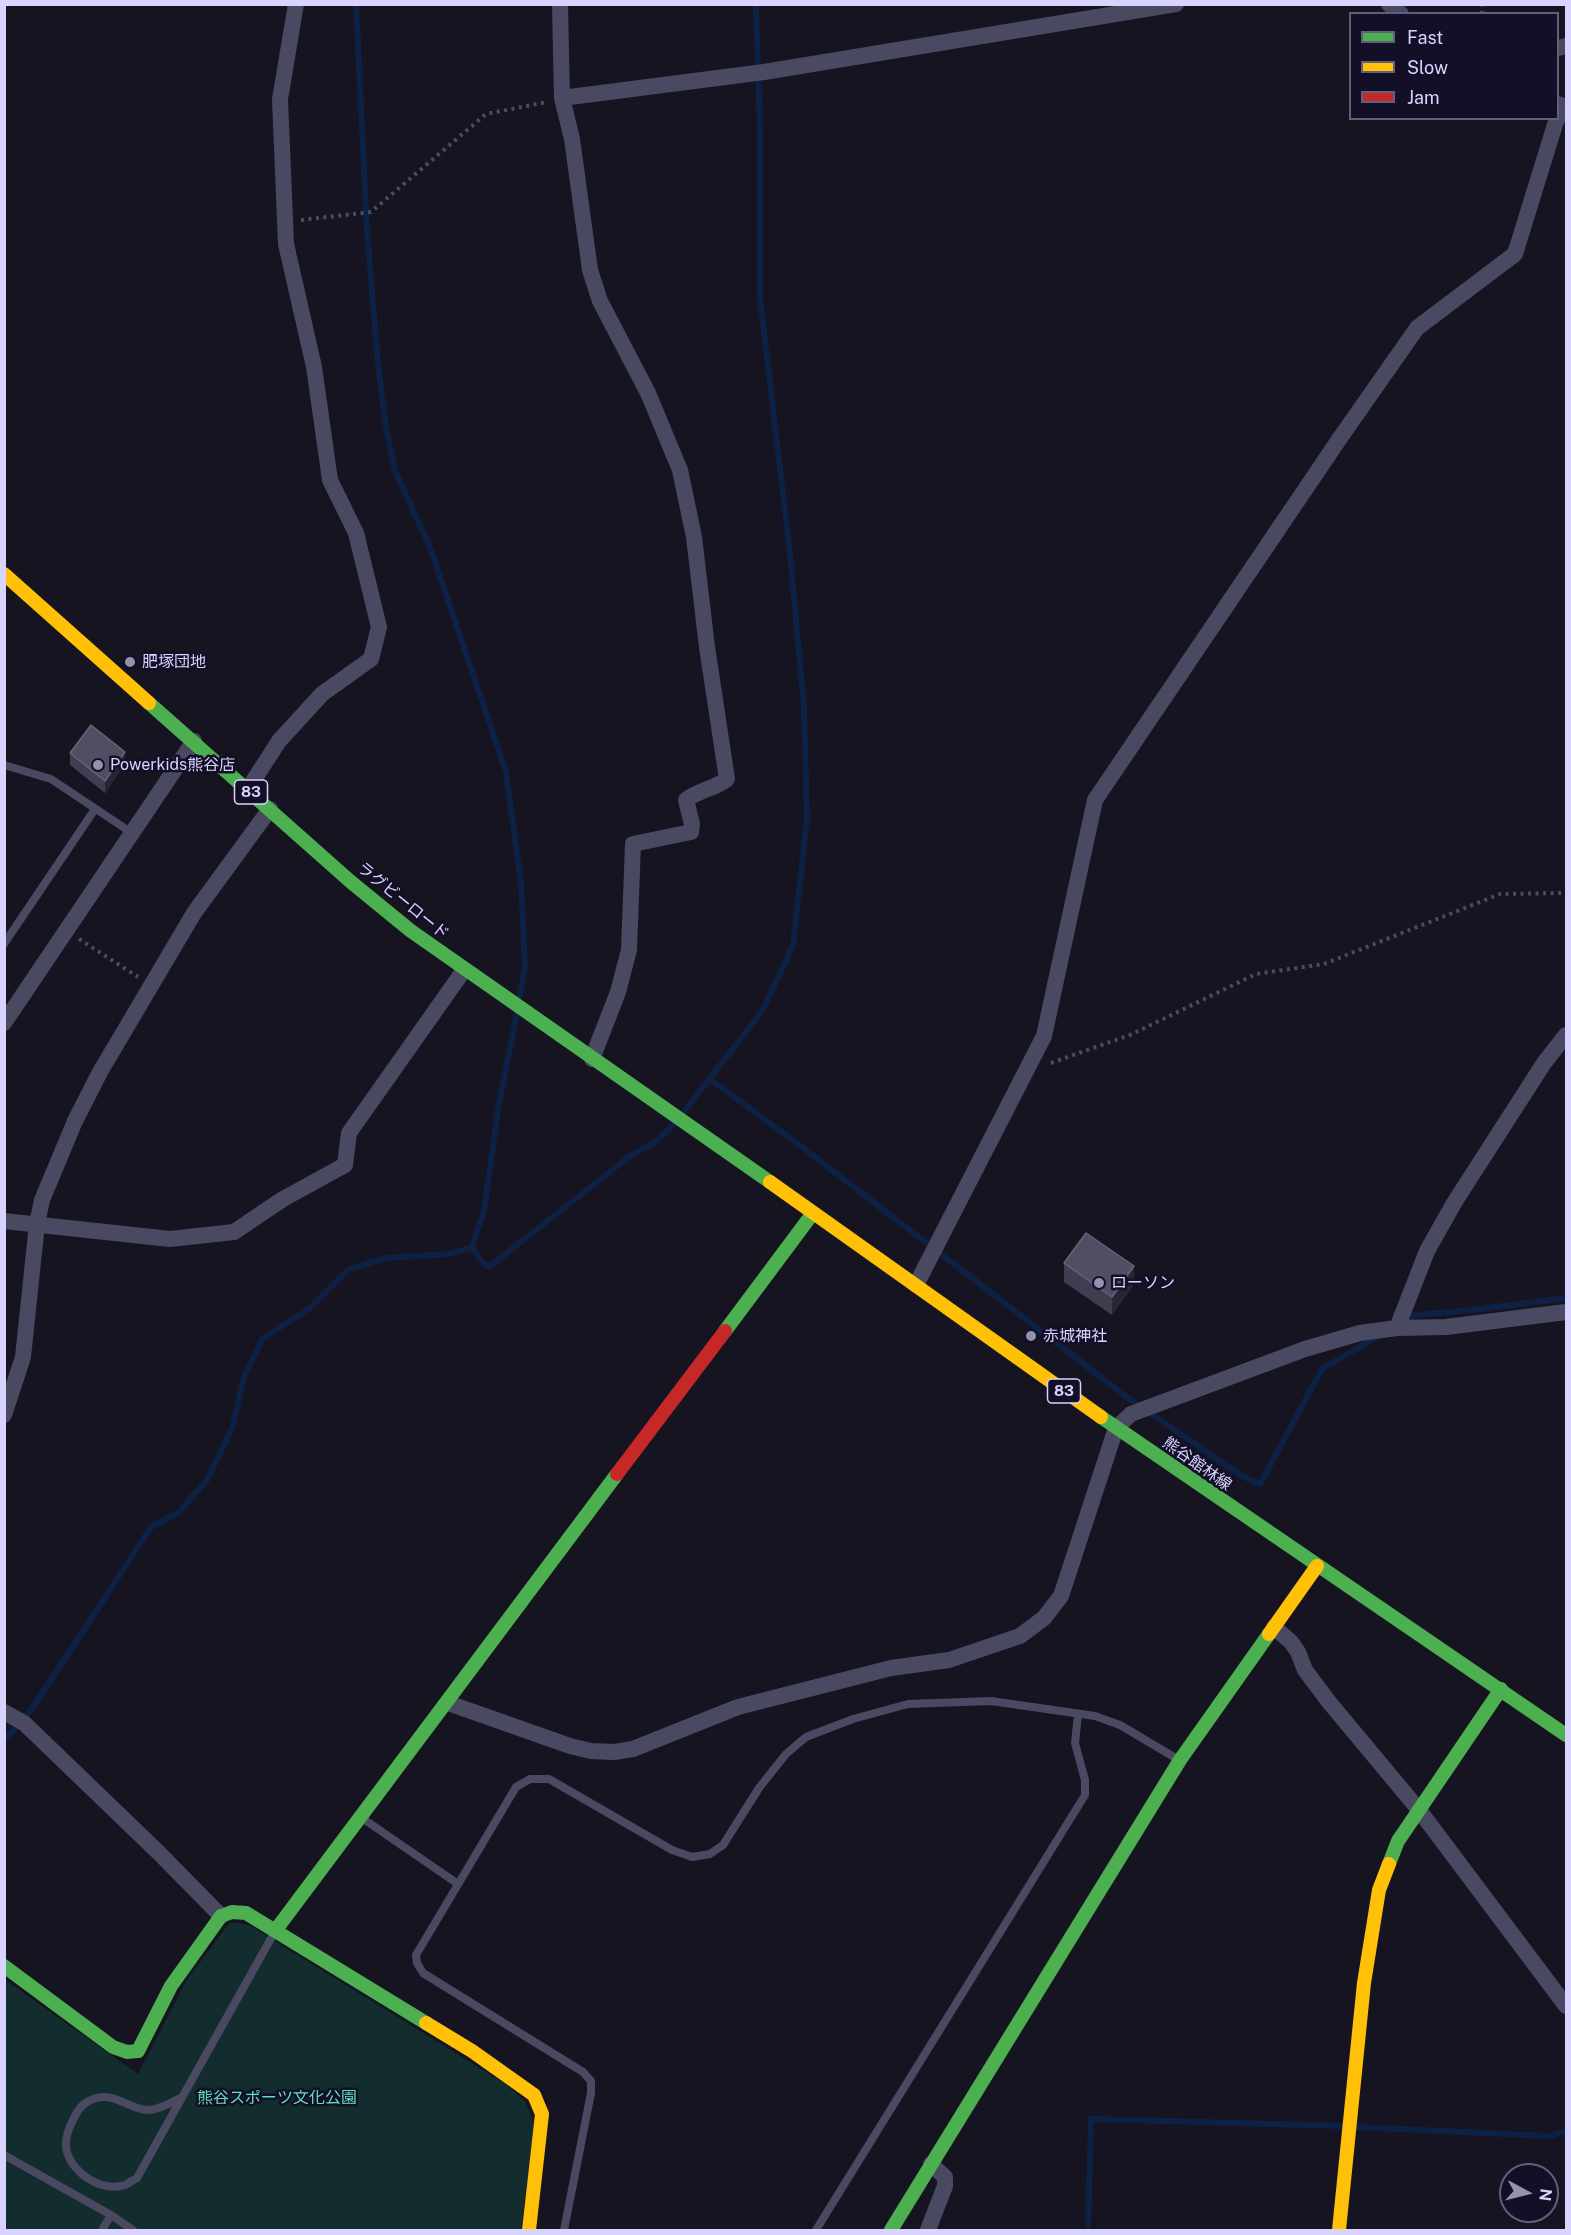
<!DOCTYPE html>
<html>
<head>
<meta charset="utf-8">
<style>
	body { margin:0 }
	#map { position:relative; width:1571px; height:2235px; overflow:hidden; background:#161421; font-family:"Public Sans",sans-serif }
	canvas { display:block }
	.frame { position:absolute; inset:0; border:6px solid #d9d4ff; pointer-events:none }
	.legend { position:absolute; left:1349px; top:12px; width:210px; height:108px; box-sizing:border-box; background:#130f26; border:2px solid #625e7d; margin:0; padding:8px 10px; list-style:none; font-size:18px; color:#d9d4ff }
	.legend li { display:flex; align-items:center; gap:12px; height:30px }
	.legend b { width:30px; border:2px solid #625e7d }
	.north { position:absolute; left:1499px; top:2163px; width:60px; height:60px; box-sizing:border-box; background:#130f26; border:2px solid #625e7d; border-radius:50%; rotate:97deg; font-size:16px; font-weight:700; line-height:24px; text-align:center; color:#d9d4ff }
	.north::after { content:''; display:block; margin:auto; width:21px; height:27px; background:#9591b1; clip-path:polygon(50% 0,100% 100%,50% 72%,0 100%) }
</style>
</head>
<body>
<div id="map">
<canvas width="1571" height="2235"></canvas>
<div class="frame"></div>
<ul class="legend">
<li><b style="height:8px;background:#4caf50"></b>Fast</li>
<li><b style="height:8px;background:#ffc107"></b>Slow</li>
<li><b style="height:8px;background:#c62828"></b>Jam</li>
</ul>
<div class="north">N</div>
</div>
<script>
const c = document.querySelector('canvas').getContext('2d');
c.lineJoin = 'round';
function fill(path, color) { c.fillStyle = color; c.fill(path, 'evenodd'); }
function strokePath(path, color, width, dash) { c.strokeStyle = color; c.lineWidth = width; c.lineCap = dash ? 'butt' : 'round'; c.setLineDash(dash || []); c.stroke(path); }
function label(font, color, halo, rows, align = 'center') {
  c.font = font + ' "Public Sans","Noto Sans JP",sans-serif'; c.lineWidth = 5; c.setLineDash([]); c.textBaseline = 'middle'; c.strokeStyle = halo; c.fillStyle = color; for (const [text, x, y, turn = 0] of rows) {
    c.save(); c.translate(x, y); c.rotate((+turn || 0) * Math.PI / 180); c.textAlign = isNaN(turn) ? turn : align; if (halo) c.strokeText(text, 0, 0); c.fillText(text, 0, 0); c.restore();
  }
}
fill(new Path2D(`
	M230,1922L249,1925L504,2083L525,2101L534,2123L521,2230H5L4,1979L138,2074L186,1981Z`), '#132c2d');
strokePath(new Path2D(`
	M356,4L367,231L378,364L386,427L395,471L430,547L506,772L521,883L525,968L519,1000
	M710,1079L798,1144L1128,1398L1242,1476L1260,1484L1322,1369L1378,1336
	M682,1114L763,1010L793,945L807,819L804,707L790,554L760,298V129L756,4
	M472,1247L482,1262L489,1267L630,1156L654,1143L674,1124
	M472,1247L484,1211L499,1104L517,1013
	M1405,1320L1415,1315L1472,1310L1566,1298
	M4,1736L7,1737L32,1709L151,1527L178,1513L207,1480L232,1428L244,1377L263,1338L310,1308L349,1269L387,1258L450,1254L472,1247
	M1355,2127L1550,2136L1566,2131
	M1088,2230L1091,2119L1345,2126`), '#0d2144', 6);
strokePath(new Path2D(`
	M1482,14V4
	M301,220L371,212L486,114L547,102
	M79,939L138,977
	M1051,1063L1130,1035L1256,974L1324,964L1500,894L1566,893`), '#44505f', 4, [3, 4.5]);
strokePath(new Path2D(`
	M4,765L51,779L132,833
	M4,944L95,809
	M362,1818L458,1884
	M182,2097C172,2102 159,2110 148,2110C127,2110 112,2087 87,2102C80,2106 76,2113 73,2120C69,2128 65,2137 66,2146C68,2171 101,2193 125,2185C129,2183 133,2180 137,2178L274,1933
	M4,2155L111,2215L133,2230
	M102,2230L111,2215
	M564,2230L591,2093V2081L583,2072L423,1973L417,1963L416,1955L516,1787L530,1779H549L672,1850L692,1857L710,1854L723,1845L759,1788L786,1754L806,1737L853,1719L908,1704L991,1701L1095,1716L1120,1725L1179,1760
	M816,2230L1085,1795V1780L1075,1743L1078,1714`), '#4a4962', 8);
strokePath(new Path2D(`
	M560,4L562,98L572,139L590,270L600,301L648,393L680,470L694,537L707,647L727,779C715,789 698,790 686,800L692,824L691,832L633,844L629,950L618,992L592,1059
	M1389,4L1401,14
	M1558,48L1566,46
	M562,98L764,72L1176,4
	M1558,104L1561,105L1564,114L1566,115
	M248,789L279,741L322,694L371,659L379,627L356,533L330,480L314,367L286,244L280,99L296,4
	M4,1023L194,741
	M4,1221L170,1239L234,1232L283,1199L345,1165L349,1133L464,970
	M916,1285L1044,1036L1095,800L1340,438L1417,328L1515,254L1557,118
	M1397,1328L1427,1251L1454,1203L1544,1063L1566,1035
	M4,1415L23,1357L37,1224L42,1200L75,1121L100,1072L194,913L270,809
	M1274,1627L1291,1642L1298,1652L1305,1670L1329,1702L1419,1810L1566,2006
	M448,1703L570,1746L591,1751L614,1752L633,1749L738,1707L891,1668L949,1660L1020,1636L1044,1618L1061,1596L1116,1428L1131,1414L1305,1349L1360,1333L1397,1328L1446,1327L1566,1312
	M4,1712L24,1723L159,1853L221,1916
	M928,2230L945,2186V2177L931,2164`), '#4a4962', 16);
strokePath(new Path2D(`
	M149,703L351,882L411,931L770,1182
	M725,1331L813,1213
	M1101,1417L1566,1735
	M1389,1864L1398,1841L1501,1689
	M275,1931L617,1474
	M4,1966L113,2047L127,2052L138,2051L171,1986L221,1916L232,1912L246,1913L426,2023
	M891,2230L1180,1760L1269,1634`), '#4caf50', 14);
strokePath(new Path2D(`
	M4,574L149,703
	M770,1182L1101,1417
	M1269,1634L1317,1566
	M426,2023L472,2051L534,2095L542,2114L529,2230
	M1339,2230L1364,1983L1379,1890L1389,1864`), '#ffc107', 14);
strokePath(new Path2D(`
	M617,1474L725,1331`), '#c62828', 14);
fill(new Path2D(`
	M70,753L125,764L105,793L70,765Z
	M1064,1263L1134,1284L1112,1315L1064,1282Z`), '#403d50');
fill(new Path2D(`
	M125,752V764L105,793V781Z
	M1134,1266V1284L1112,1315V1297Z`), '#282635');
const building = new Path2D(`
	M91,725L125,752L105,781L70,753Z
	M1086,1233L1134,1266L1112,1297L1064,1263Z`);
fill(building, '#504e63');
strokePath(building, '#66637b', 1.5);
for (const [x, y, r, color] of [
	[130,662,6,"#9591b1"],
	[98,765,6,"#9591b1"],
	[1099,1283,6,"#9591b1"],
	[1031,1336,6,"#9591b1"]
]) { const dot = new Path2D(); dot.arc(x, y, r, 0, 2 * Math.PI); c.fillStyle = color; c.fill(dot); strokePath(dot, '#130f26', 2); }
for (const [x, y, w] of [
	[251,792,33],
	[1064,1391,33]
]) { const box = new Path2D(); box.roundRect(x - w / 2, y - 12, w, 24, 4.5); c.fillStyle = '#130f26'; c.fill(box); strokePath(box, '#d9d4ff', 1.5); }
label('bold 15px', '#d9d4ff', null, [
	["83",251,792],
	["83",1064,1391]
]);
label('16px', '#d9d4ff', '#130f26', [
	["肥塚団地",142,662],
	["Powerkids熊谷店",110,765],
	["ローソン",1111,1283],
	["赤城神社",1043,1336]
], 'left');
label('16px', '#d9d4ff', '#130f26', [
	["ラグビーロード",403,901,39],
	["熊谷館林線",1197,1464,35]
]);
label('16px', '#5fe0c0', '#130f26', [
	["熊谷スポーツ文化公園",277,2098]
]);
</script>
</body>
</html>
